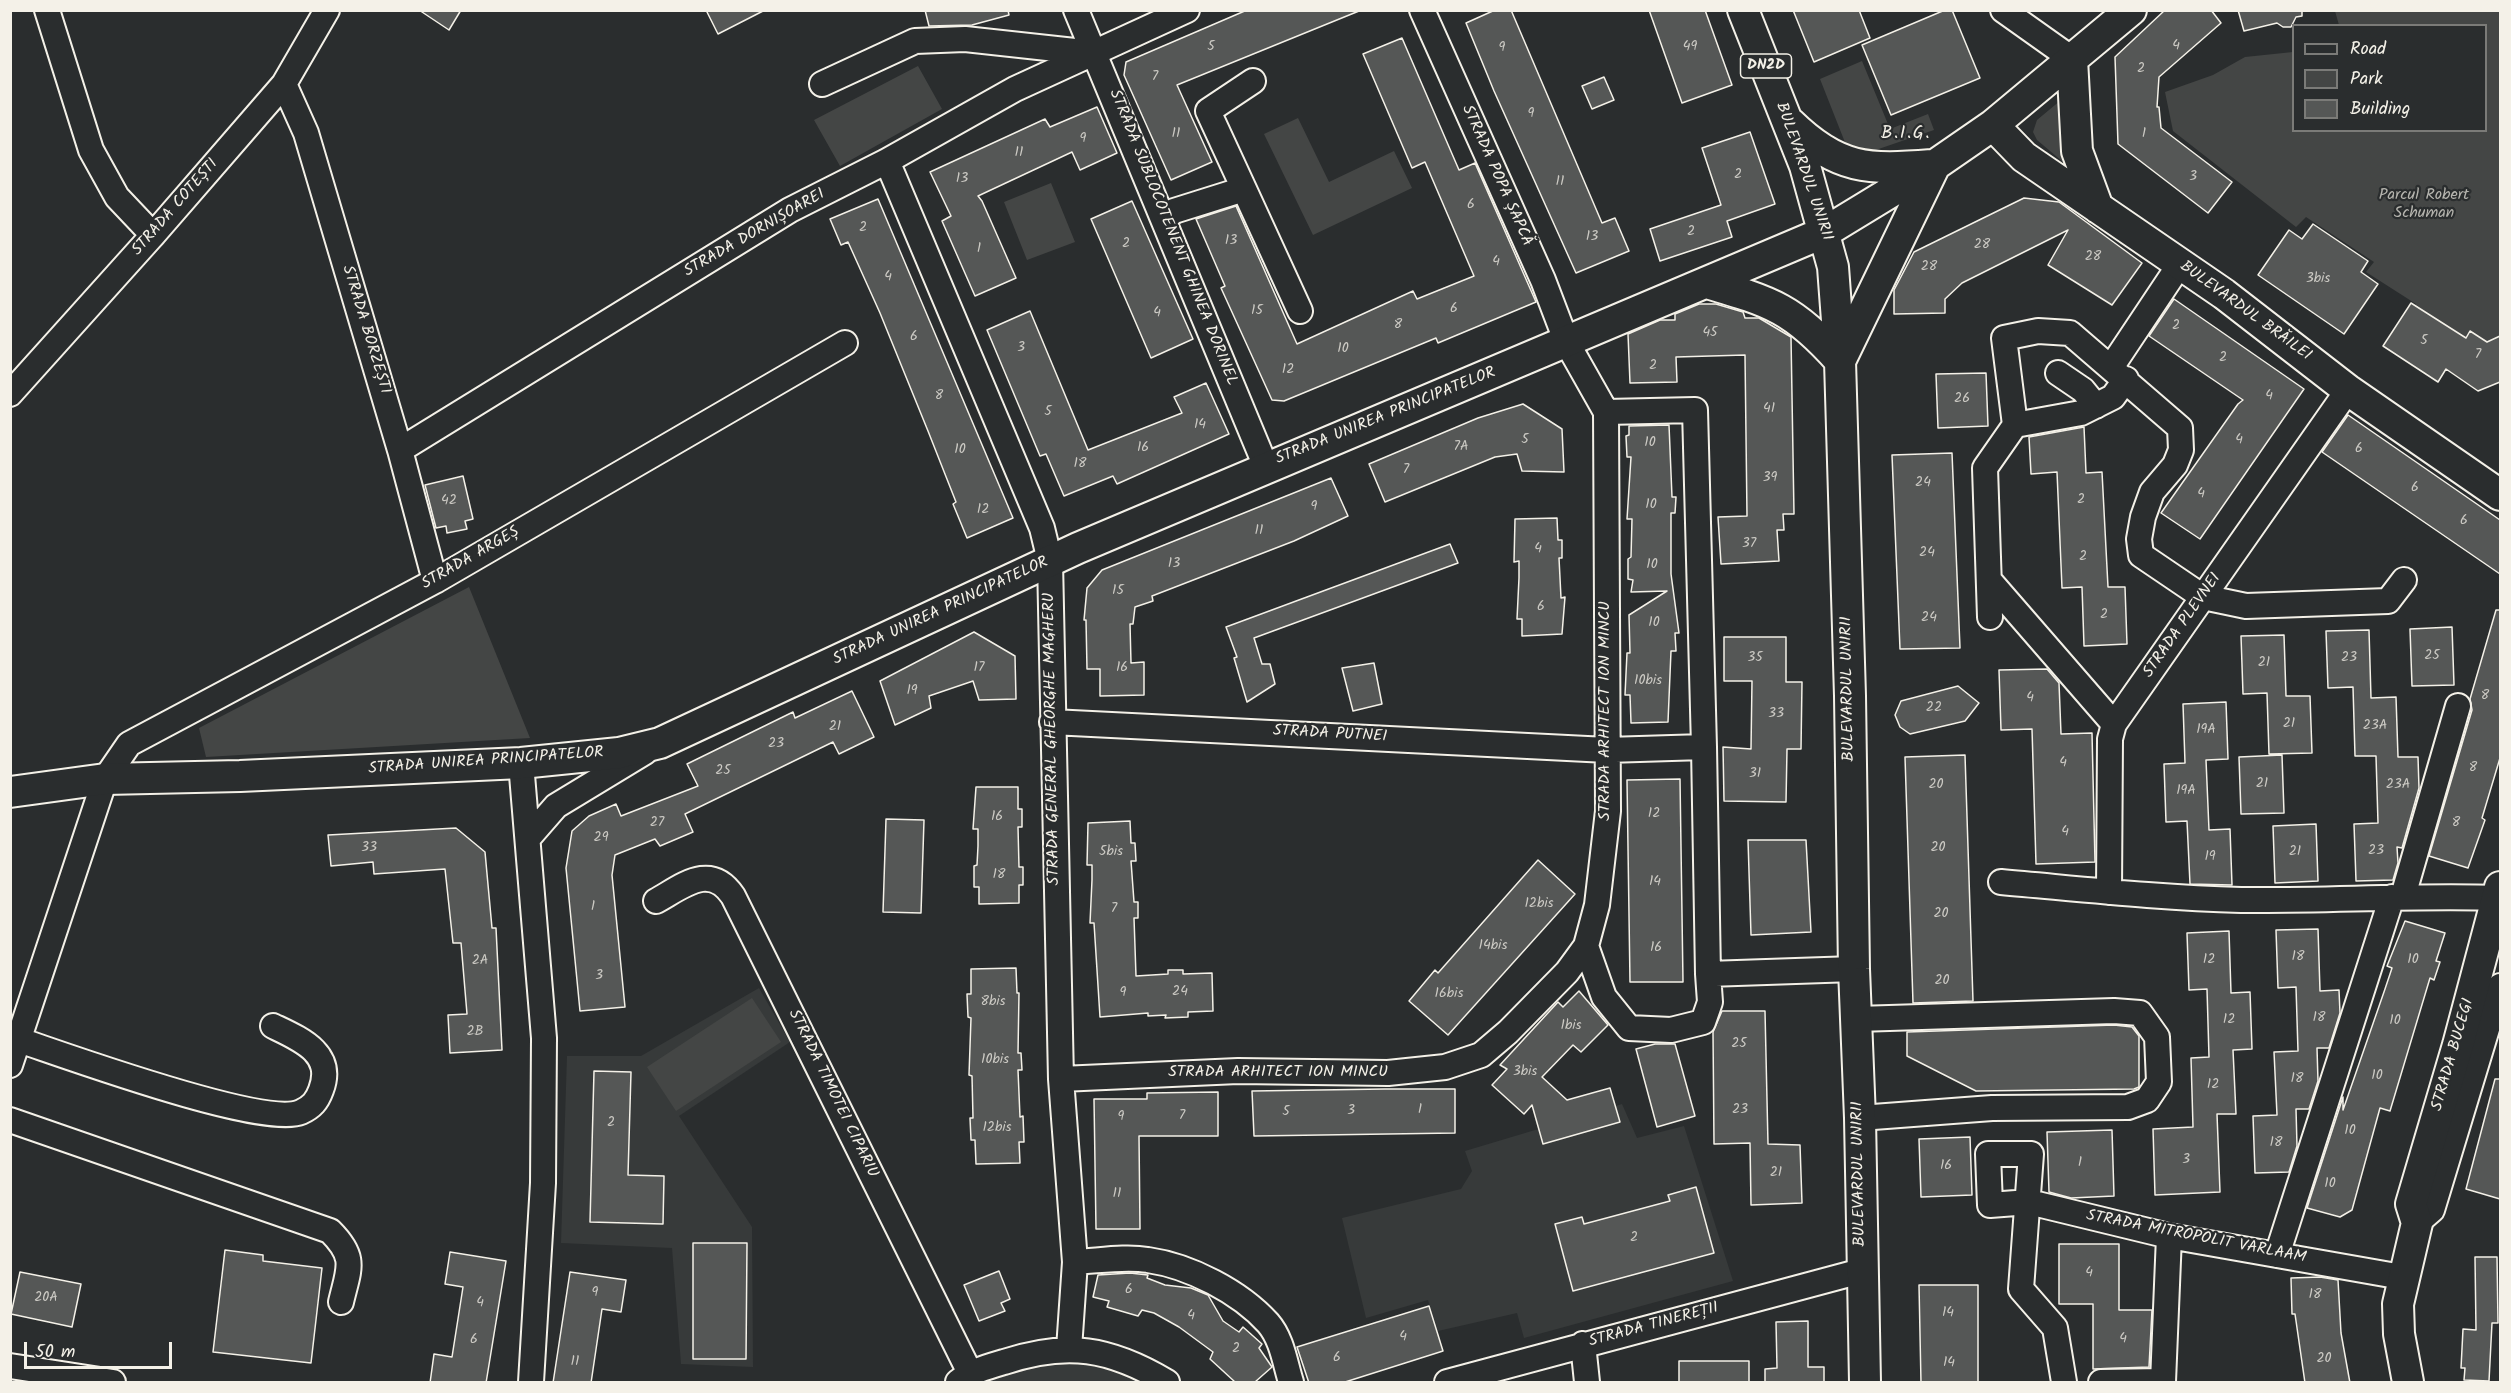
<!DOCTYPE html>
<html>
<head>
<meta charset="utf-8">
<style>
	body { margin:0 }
	#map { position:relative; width:2511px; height:1393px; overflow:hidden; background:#2a2d2e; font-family:Kalam,sans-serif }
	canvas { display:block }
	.frame { position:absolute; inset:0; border:12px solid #f4f1e8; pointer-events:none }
	.legend { position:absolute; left:2292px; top:24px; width:195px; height:108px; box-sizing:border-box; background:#2a2d2e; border:2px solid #7b7b78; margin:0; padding:8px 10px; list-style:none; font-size:18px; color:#f4f1e8 }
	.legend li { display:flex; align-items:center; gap:12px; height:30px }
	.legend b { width:30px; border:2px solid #7b7b78 }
	.scale { position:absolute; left:24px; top:1342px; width:148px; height:27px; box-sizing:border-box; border:3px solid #f4f1e8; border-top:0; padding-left:8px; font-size:18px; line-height:21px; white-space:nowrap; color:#f4f1e8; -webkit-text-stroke:4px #2a2d2e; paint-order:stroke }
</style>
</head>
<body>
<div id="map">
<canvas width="2511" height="1393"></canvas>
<div class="frame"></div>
<ul class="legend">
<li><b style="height:8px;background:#2a2d2e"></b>Road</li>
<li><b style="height:16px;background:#444645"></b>Park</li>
<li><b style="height:16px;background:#555756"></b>Building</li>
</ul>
<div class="scale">50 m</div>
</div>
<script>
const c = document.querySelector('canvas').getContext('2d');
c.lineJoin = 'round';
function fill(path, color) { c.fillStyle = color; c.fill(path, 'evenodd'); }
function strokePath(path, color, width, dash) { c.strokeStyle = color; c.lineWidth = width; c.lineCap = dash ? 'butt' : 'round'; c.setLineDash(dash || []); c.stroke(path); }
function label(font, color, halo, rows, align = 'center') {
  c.font = font + ' Kalam,sans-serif'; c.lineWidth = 4.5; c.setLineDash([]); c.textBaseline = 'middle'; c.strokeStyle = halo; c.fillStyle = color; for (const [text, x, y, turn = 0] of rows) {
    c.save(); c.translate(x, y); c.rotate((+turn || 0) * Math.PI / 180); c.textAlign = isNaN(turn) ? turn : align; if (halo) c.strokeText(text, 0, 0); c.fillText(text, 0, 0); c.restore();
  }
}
fill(new Path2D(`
	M759,988L790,1042L679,1116L752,1227L753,1367L681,1364L672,1248L561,1243L567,1056H641Z
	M1622,1104L1637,1138L1684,1126L1733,1281L1524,1338L1517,1313L1438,1331L1428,1300L1366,1318L1342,1218L1461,1189L1472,1171L1465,1151Z
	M1069,1349L1167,1382H958Z`), '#373a3a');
fill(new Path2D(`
	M2335,11H2500V351L2482,359L2409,314L2416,304L2366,272L2374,262L2306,217L2296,227L2173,131L2165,92L2213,75L2245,57L2293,52L2294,130H2486V26L2339,25Z
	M1862,61L1890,129L1928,114L1934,130L1864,154L1848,150L1820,79Z
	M918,66L942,109L840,166L814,120Z
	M2061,100L2067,162H2063L2037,140L2033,132L2037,120Z
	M1298,118L1329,182L1394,151L1412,188L1313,235L1264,134Z
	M1051,183L1075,242L1027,260L1004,202Z
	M469,587L530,738L206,757L199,728Z
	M752,998L781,1042L676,1111L647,1067Z`), '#444645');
const building = new Path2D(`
	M419,10H461L449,30Z
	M706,10H765L718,34Z
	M925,10H1008L1009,15L972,25L929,26Z
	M1247,10L1359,11L1177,85L1212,162L1171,180L1124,75L1126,62Z
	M1495,10H1511L1602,223L1615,218L1629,251L1576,273L1494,91L1466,23Z
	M1649,10H1705L1732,85L1682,103Z
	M1793,10H1859L1870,38L1814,62Z
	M1945,10H1952L1980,78L1891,115L1862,45Z
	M2165,10H2211L2221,23L2159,77L2157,107H2159L2161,128L2232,182L2208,213L2118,144L2115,57Z
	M2238,10H2302V16L2296,17L2291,27H2283L2277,23L2244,31Z
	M1402,38L1459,170L1475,163L1536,302L1438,343L1436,338L1284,401L1272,400L1221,288L1225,286L1196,219L1236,206L1297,344L1413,291L1417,299L1474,276L1425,162L1412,168L1363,54Z
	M1604,77L1614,100L1592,109L1582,86Z
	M1097,107L1117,153L1080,170L1072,152L978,196L982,201L1016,278L975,296L942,221L951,216L930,172L1045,119L1050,127Z
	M1750,132L1775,204L1727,221L1732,237L1660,261L1650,229L1721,205L1702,148Z
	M2024,198L2059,202L2142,263L2112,305L2048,265L2068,230L1962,283L1945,299V313L1894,314V290L1914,252Z
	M878,199L1013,518L967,538L953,504L956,502L928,431L880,313L848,242L841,245L830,219Z
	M1132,201L1193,339L1151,358L1091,219Z
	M2313,224L2368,261L2361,272L2378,284L2344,334L2258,275L2289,230L2302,239Z
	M2174,299L2304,389L2200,539L2161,513L2238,404L2243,400L2149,336Z
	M2411,303L2466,338L2470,331L2487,342L2500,336V382L2478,391L2446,369L2438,382L2383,346Z
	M1699,304H1716L1743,312L1745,318H1759L1791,337L1794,514H1783L1784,530H1777L1779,561L1721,564L1718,517L1747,516L1745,355L1676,357L1677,382L1630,383L1628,334L1660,320H1675V314Z
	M1030,311L1088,450L1182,413L1174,397L1206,383L1229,434L1117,484L1113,476L1064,496L1046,454L1040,456L987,330Z
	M1986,373L1988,426L1938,428L1936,374Z
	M1523,404L1562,429L1564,472L1522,471L1517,454L1495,457L1385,502L1369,464L1478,418Z
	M2348,415L2500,520V574L2322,452Z
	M1669,425L1672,497H1676L1675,513H1671V574L1679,633H1675L1676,651H1671L1668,722L1631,723L1630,695H1625L1627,653H1630L1629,615L1667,591L1631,592L1633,580L1628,579V559L1631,557L1632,519H1627L1631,457H1627L1626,436L1629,435V426Z
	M2084,427L2086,473L2102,472L2108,587H2125L2127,644L2084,646L2082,587L2062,588L2057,472L2031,474L2029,437Z
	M1952,453L1960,648L1900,649L1892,455Z
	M463,476L473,519L465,521L467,529L447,533L446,526L436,528L425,485Z
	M1331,478L1348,516L1294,541L1152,596L1153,601L1135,607L1133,624H1130L1131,663L1144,662V695L1100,696V669H1087L1086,620H1084L1087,588L1102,570Z
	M1557,518L1558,540H1562V558H1559L1561,598L1565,597L1562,634L1522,636V619H1517L1519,578V561L1514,562L1515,519Z
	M1450,544L1458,563L1254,638L1262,664H1270L1275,684L1247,702L1234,658L1237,657L1226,627Z
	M2496,610H2500V758L2482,818L2485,820L2468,868L2429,856L2472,710L2470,699Z
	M2452,627L2454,685L2412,686L2410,629Z
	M2369,630L2371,698L2396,697L2398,757H2418L2419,788L2402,848L2397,847L2398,863L2393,880L2356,881L2354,824L2378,823L2376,756H2355L2353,687L2328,688L2326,631Z
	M974,632L1015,656L1016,699L979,700L973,681L929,696L931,708L895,725L880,681Z
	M2284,635L2286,696H2310L2312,753L2269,754L2267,693L2243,694L2241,636Z
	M1724,637H1786V682H1802L1801,749H1787L1786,802L1724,801L1723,747L1751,749L1752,681H1724Z
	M1374,663L1382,704L1353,711L1342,668Z
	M2047,669L2059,683L2061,734L2092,733L2095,862L2036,864L2032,729L2001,730L1999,670Z
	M1958,686L1979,703L1965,721L1910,734L1900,727L1895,715L1901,701Z
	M852,691L874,737L839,754L833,742L685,814L693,832L660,846L655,839L615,855L612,875L625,1007L580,1011L566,868L572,831L589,816L616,804L621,816L698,786L687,764L793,712L795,718Z
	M2226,702L2228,759L2206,760L2209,830L2230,829L2232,885L2190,884L2187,821L2166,822L2164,764L2185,763L2183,704Z
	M1965,755L1973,1001L1913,1003L1905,757Z
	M2282,755L2284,813L2241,814L2239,757Z
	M1680,779L1683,982H1630L1627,780Z
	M976,787H1018V809H1022V827H1018L1019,867H1023V885H1019V903L979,904V887H974V866L977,865L978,846V829H973Z
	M886,819L924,820L921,913L883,912Z
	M1130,821L1131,843H1135L1136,861H1131L1134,902H1138V918H1134L1136,976L1168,974V970H1183V974L1212,973L1213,1011L1188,1012V1017L1165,1018L1166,1015L1148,1016V1013L1100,1017L1094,923H1090L1092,880V865H1087L1088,823Z
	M2316,824L2318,881L2275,883L2273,826Z
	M456,828L485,852L492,928H496L502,1050L450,1053L448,1015L467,1014L461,943H453L445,869L374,874L373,862L331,866L328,835Z
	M1748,840H1806L1811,932L1751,935Z
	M1538,860L1575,894L1448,1035L1409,1001L1435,970L1438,973Z
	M2405,921L2445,933L2436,961L2440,962L2434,980L2430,978L2390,1111L2380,1108L2352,1210L2340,1217L2307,1208L2343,1097V1110L2385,989L2392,968L2387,966Z
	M2318,929L2320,991L2339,990L2340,1013L2329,1048H2317L2318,1081L2309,1109H2296L2297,1146L2289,1172L2255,1173L2253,1116L2277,1115L2274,1052L2298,1051L2296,987L2278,988L2276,930Z
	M2229,931L2231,993L2250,992L2252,1049L2233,1050L2236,1114H2217L2220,1192L2155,1195L2153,1129L2193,1127L2191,1058L2209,1057L2207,989L2189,990L2187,933Z
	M1016,968L1017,993H1019L1018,1053H1021L1022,1070H1018L1020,1117L1023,1116L1024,1142H1019L1020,1163L976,1164L975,1140H971L970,1118H973L972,1076L969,1075L971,1018L968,1017L967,994H971V969Z
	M1579,991L1608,1025L1581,1052L1573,1045L1542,1077L1567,1100L1610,1088L1620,1122L1543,1144L1532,1105L1524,1114L1492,1085L1507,1069L1500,1065L1558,1002L1563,1007Z
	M1722,1011H1765L1768,1144L1800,1145L1802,1203L1751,1205L1750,1143L1714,1144L1713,1032Z
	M2114,1025L2132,1027L2139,1036V1087L2134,1089L1976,1091L1907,1056V1032Z
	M1655,1044H1675L1695,1116L1657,1127L1636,1049Z
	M594,1071L631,1072L628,1175L664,1176L663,1224L590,1222Z
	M2495,1079H2500V1199L2466,1189Z
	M1385,1089H1455V1133L1254,1136L1252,1091Z
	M1218,1092V1136H1139L1140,1229H1096L1094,1099H1147V1093Z
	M2112,1130L2114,1196L2071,1198L2049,1192L2047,1132Z
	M1970,1137L1972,1195L1921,1197L1919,1139Z
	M1696,1187L1714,1253L1573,1291L1555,1224L1582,1217L1584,1224L1670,1201L1668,1195Z
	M693,1243H747L746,1359H693Z
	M2059,1244H2119V1310H2152L2149,1367L2093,1369V1304H2059Z
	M225,1250L263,1255V1261L322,1268L311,1363L213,1352Z
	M450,1252L506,1261L486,1383H430L434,1354L452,1357L463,1287L445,1284Z
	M2475,1257H2497L2498,1323H2492L2489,1381L2464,1380L2465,1368H2461L2463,1329L2476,1330Z
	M999,1271L1010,1299L1001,1303L1005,1311L979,1321L964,1285Z
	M20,1272L81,1284L72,1327L11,1314Z
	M570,1272L626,1280L621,1312L602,1309L591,1383H553Z
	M1130,1273L1148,1275L1147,1278L1165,1285L1191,1288L1208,1295L1223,1321L1239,1332L1243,1327L1262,1344L1259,1348L1272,1367L1255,1382H1235L1210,1359L1213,1352L1179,1327L1154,1313L1142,1310L1138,1316L1107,1307L1109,1301L1093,1297L1098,1275Z
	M2320,1277L2338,1280L2341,1333L2350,1383H2305L2295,1314H2292L2291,1278Z
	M1919,1285H1978V1383H1921Z
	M1429,1306L1443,1351L1342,1383H1309L1297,1347Z
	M1808,1321V1367H1824V1383H1765V1369L1777,1368L1776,1322Z
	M1679,1361H1749V1383H1679Z`);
fill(building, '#555756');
strokePath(building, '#f4f1e8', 1.5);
const minor = new Path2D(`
	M47,10L91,150L117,197L153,235
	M1076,10L1266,467
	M2003,10L2072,59
	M284,84L306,133L400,450L435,581
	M822,84L915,41L965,39L1093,53
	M887,161L1042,528L1050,561L1061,1079L1075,1262L1069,1349
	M1244,189L1208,111L1253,81
	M1164,219L1174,211L1244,189L1300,311
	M2112,366L2180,264
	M2058,373L2083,390L2096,406
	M10,394L153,235L284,84L327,10
	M1606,412L1695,410L1704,747
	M2015,425L2081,413L2113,397L2126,379
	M400,450L790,210L887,161L1015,89L1187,10
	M1989,580L2114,724
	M1990,617L1985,468L2015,425L2004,338L2038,331L2070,333L2180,428L2181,450L2175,465L2152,492L2143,517L2139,539L2141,555L2203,597L2246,606L2388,601L2404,580
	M1052,722L1607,750L1704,747L1708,974L1854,969
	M521,763L544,1038L543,1183L531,1382
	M529,837L556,806L645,752
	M2001,882C2081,889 2161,898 2241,900C2328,901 2414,895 2500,898
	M2109,892L2110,739L2114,724L2348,390
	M2403,896L2458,706
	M656,901C683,886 710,862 733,896L970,1373
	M1586,946L1604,997L1629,1028L1671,1030L1703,1022L1710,1002L1708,974
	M1857,1019L2114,1011L2140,1013L2157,1037L2159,1082L2147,1100L2128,1107L1992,1108L1860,1118
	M19,1040C67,1056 264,1128 301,1112C312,1107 317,1101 321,1090C335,1053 300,1039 273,1026
	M10,1065L105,779L129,744L435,581L845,343
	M1061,1079L1238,1071L1388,1073L1445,1067L1481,1055L1508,1032L1567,972L1586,946L1597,905L1608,811L1606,412L1567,343L1543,280L1422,10
	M10,1120L330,1231C357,1258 349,1268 341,1302
	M2417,1223L2432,1210L2500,986
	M2277,1255L2392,897
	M1075,1262C1098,1261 1125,1256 1148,1260C1190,1266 1240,1292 1268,1323C1282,1339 1285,1363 1291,1382
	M1583,1344L1587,1382
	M10,1366L113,1382
	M958,1382C972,1371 987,1367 1004,1362C1067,1341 1110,1348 1167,1382
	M1447,1382L1861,1271
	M2064,1382L2055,1328L2021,1289L2031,1154H1988L1990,1205L2029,1202L2169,1236L2402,1277
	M2101,1382L2162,1381
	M2163,1382L2169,1236`);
const major = new Path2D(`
	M1743,10L1805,166L1833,267L1840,361L1850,696L1854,969L1860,1118L1865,1382
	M2072,59L2077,151L2098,208
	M1790,123C1838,170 1868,170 1932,165
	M1993,125L2024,157L2224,294L2348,390L2500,495
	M1707,283C1772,302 1794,309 1840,361
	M1841,359L1935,165
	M10,792L105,779L240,776L521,763L619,753L660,743L1078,548L1825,232L1935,165L1993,125L2131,10
	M2408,1382L2399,1334L2398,1304L2417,1223L2411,1204L2458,1045L2500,887`);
strokePath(minor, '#f4f1e8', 28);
strokePath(major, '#f4f1e8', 34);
strokePath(minor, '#2a2d2e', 24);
strokePath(major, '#2a2d2e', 30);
label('14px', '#cccac4', null, [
	["4",2176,47],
	["5",1211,48],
	["49",1690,48],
	["9",1502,49],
	["2",2141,70],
	["7",1155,78],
	["9",1531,115],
	["11",1176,135],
	["1",2144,135],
	["9",1083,140],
	["11",1019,154],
	["2",1738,176],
	["3",2193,178],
	["13",962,180],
	["11",1560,183],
	["6",1471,206],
	["2",863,229],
	["2",1691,233],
	["13",1592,238],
	["13",1231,242],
	["2",1126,245],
	["28",1982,246],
	["1",979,250],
	["28",2093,258],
	["4",1496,263],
	["28",1929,268],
	["4",888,278],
	["3bis",2318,280],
	["6",1454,310],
	["15",1257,312],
	["4",1157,314],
	["8",1398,326],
	["2",2176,327],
	["45",1710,334],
	["6",914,338],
	["5",2424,342],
	["3",1021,349],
	["10",1343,350],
	["7",2478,356],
	["2",2223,359],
	["2",1653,367],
	["12",1288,371],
	["8",939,397],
	["4",2269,397],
	["26",1962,400],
	["41",1769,410],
	["5",1048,413],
	["14",1200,426],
	["5",1525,441],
	["4",2239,441],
	["10",1650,444],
	["7A",1461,448],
	["16",1143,449],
	["6",2359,450],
	["10",960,451],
	["18",1080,465],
	["7",1406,471],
	["39",1770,479],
	["24",1923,484],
	["6",2415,489],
	["4",2201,495],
	["2",2081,501],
	["42",449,502],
	["10",1651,506],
	["9",1314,508],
	["12",983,511],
	["6",2464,522],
	["11",1259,532],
	["37",1749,545],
	["4",1538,550],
	["24",1927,554],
	["2",2083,558],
	["13",1174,565],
	["10",1652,566],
	["15",1118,592],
	["6",1541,608],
	["2",2104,616],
	["24",1929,619],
	["10",1654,624],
	["25",2432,657],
	["35",1755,659],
	["23",2349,659],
	["21",2264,664],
	["17",979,669],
	["16",1122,669],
	["10bis",1648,682],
	["19",912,692],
	["8",2485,697],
	["4",2030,699],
	["22",1934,709],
	["33",1776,715],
	["21",2289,725],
	["23A",2375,727],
	["21",835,728],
	["19A",2206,731],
	["23",776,745],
	["4",2063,764],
	["8",2473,769],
	["25",723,772],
	["31",1755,775],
	["21",2262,785],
	["20",1936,786],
	["23A",2398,786],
	["19A",2186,792],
	["12",1654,815],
	["16",997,818],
	["27",657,824],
	["8",2456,824],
	["4",2065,833],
	["29",601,839],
	["33",369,849],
	["20",1938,849],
	["23",2376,852],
	["5bis",1111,853],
	["21",2295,853],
	["19",2210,858],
	["18",999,876],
	["14",1655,883],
	["12bis",1539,905],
	["1",593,908],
	["7",1114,910],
	["20",1941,915],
	["14bis",1493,947],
	["16",1656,949],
	["18",2298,958],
	["12",2209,961],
	["10",2413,961],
	["2A",480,962],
	["3",599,977],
	["20",1942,982],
	["24",1180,993],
	["9",1123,994],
	["16bis",1449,995],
	["8bis",993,1003],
	["18",2319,1019],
	["12",2229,1021],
	["10",2395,1022],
	["1bis",1571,1027],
	["2B",475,1033],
	["25",1739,1045],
	["10bis",995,1061],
	["3bis",1525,1073],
	["10",2377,1077],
	["18",2297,1080],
	["12",2213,1086],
	["1",1420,1111],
	["23",1740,1111],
	["3",1351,1112],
	["5",1286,1113],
	["7",1182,1117],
	["9",1121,1118],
	["2",611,1124],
	["12bis",997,1129],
	["10",2350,1132],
	["18",2276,1144],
	["3",2186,1161],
	["1",2080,1164],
	["16",1946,1167],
	["21",1776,1174],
	["10",2330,1185],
	["11",1117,1195],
	["2",1634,1239],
	["4",2089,1274],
	["6",1129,1291],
	["9",595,1294],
	["18",2315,1296],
	["20A",46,1299],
	["4",480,1304],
	["14",1948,1314],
	["4",1191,1317],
	["4",1403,1338],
	["4",2123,1340],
	["6",474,1341],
	["2",1236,1350],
	["6",1337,1359],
	["20",2324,1360],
	["11",575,1363],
	["14",1949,1364]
]);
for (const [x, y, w] of [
	[1766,66,51]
]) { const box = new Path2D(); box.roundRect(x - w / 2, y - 12, w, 24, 4.5); c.fillStyle = '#2a2d2e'; c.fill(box); strokePath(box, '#f4f1e8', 1.5); }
label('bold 15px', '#f4f1e8', null, [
	["DN2D",1766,66]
]);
label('16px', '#f4f1e8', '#2a2d2e', [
	["BULEVARDUL UNIRII",1803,172,71],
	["STRADA POPA ȘAPCĂ",1496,176,66],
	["STRADA COTEȘTI",176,208,-49],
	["STRADA DORNIȘOAREI",755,234,-30],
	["STRADA SUBLOCOTENENT GHINEA DORINEL",1172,238,68],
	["BULEVARDUL BRĂILEI",2245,312,36],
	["STRADA BORZEȘTI",365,330,73],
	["STRADA UNIREA PRINCIPATELOR",1386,417,-22],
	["STRADA ARGEȘ",471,559,-30],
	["STRADA UNIREA PRINCIPATELOR",941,612,-25],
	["STRADA PLEVNEI",2183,626,-55],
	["BULEVARDUL UNIRII",1849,689,-91],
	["STRADA ARHITECT ION MINCU",1606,711,-90],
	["STRADA PUTNEI",1330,735,3],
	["STRADA GENERAL GHEORGHE MAGHERU",1053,739,-91],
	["STRADA UNIREA PRINCIPATELOR",486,762,-4],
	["STRADA BUCEGI",2454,1055,-74],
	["STRADA ARHITECT ION MINCU",1278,1073],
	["STRADA TIMOTEI CIPARIU",832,1094,64],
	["BULEVARDUL UNIRII",1860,1174,-91],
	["STRADA MITROPOLIT VARLAAM",2196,1238,11],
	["STRADA TINEREȚII",1654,1326,-15]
]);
label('16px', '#b6b5af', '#2a2d2e', [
	["Parcul Robert",2424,196],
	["Schuman",2424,214]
]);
c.letterSpacing = '1.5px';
label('18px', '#f4f1e8', '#2a2d2e', [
	["B.I.G.",1906,135]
]);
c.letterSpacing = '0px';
</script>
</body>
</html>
